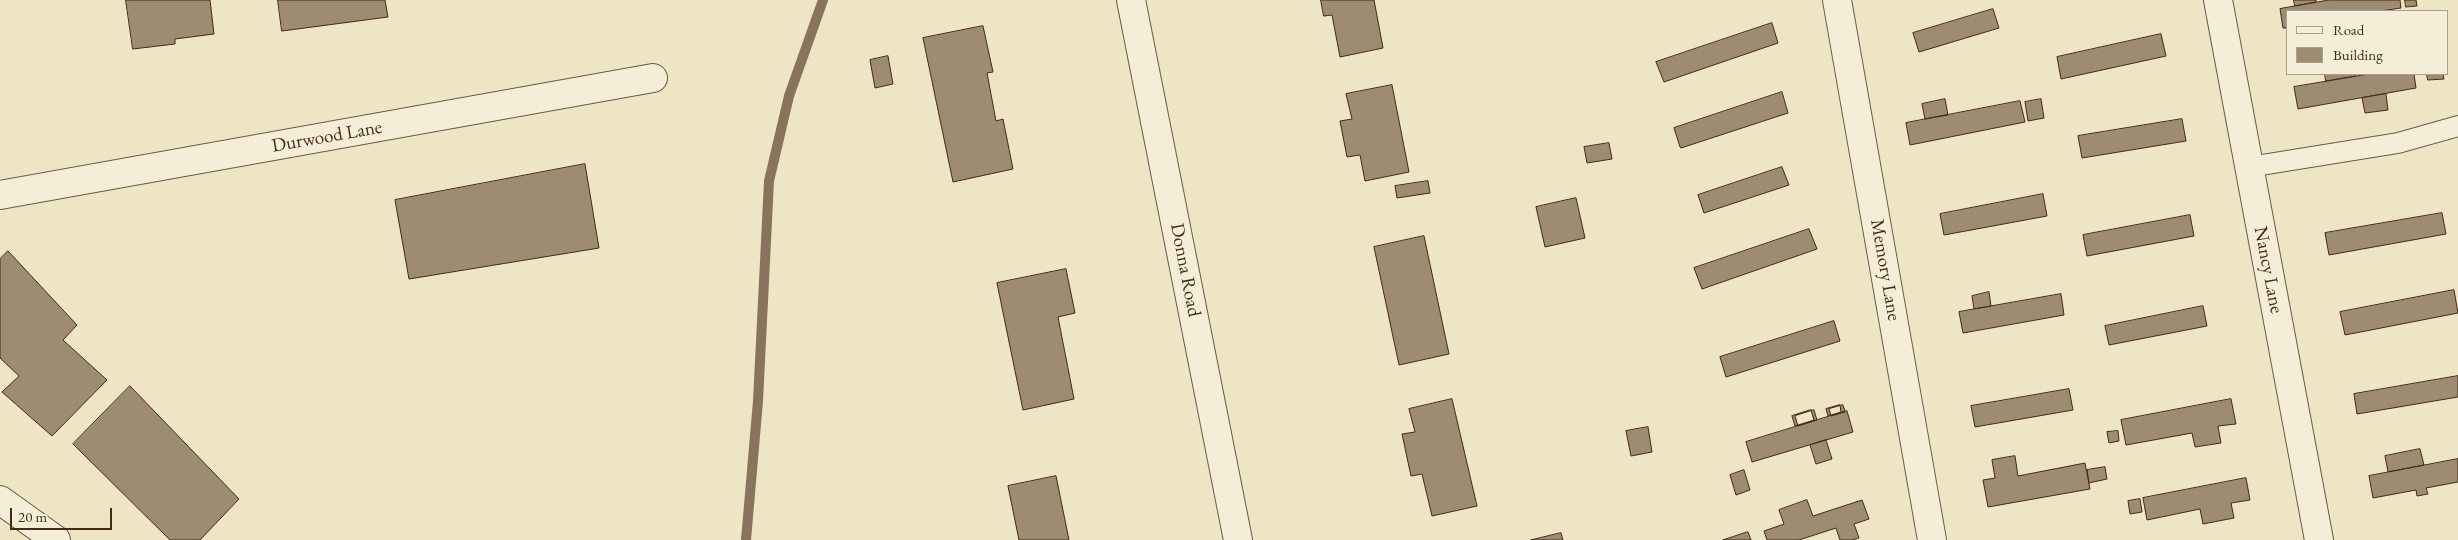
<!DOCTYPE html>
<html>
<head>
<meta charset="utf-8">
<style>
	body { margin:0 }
	#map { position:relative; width:2458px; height:540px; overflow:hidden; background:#eee5c4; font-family:"EB Garamond",serif }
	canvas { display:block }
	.legend { position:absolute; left:2286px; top:10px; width:162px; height:65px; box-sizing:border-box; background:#f4eed9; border:1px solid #ae9f8c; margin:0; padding:6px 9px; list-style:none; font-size:15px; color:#452919 }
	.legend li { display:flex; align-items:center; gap:10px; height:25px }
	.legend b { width:25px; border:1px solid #ae9f8c }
	.scale { position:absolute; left:10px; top:508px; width:102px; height:22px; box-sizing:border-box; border:2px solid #452919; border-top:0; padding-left:6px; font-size:15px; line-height:18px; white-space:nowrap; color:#452919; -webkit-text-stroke:4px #f4eed9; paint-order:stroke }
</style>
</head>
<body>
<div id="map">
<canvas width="2458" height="540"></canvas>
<ul class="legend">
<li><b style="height:6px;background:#f4eed9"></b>Road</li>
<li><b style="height:14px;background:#9d8b72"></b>Building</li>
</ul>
<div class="scale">20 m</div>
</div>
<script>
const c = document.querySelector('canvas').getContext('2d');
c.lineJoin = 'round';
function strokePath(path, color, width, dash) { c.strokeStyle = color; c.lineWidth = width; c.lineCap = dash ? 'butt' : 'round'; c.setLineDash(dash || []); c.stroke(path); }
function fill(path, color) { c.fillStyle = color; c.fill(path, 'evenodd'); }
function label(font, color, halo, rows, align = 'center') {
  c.font = font + ' "EB Garamond",serif'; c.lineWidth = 5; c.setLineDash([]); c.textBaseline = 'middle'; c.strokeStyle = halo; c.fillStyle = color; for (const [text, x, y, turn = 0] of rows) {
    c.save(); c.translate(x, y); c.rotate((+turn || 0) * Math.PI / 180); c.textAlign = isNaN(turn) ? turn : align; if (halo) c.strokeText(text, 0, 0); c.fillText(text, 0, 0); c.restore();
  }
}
strokePath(new Path2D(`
	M746,540L758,401L769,181L789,96L823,0`), '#88735d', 10);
const building = new Path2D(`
	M126,0H210L214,34L175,39V44L133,49Z
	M278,0H385L388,17L282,31Z
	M1321,0H1374L1383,48L1340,57L1332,15L1324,16Z
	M2294,0H2316V2L2295,6Z
	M2329,0H2400L2401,8L2381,11H2287V28H2283L2280,9Z
	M2405,0H2416L2417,6L2406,7Z
	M1993,9L1999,28L1919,52L1913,33Z
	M1772,23L1778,43L1664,82L1656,62Z
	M983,26L993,72L987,73L996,121L1003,119L1013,169L953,182L923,38Z
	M2161,34L2166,56L2061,79L2057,57Z
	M888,56L893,84L875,88L870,60Z
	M2325,74H2355L2356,76L2326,81Z
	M2369,74H2414L2416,88L2298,109L2294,87Z
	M2427,74H2443L2444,79L2428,80Z
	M1392,85L1409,172L1365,181L1360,155L1347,157L1340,121L1352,119L1346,94Z
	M1782,92L1788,113L1681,148L1680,147L1674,128Z
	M2386,94L2388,110L2365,113L2362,98Z
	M1945,99L1948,115L1925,119L1922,104Z
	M2041,99L2044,118L2028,121L2025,102Z
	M2020,101L2025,122L1910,145L1906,123Z
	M2182,119L2186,141L2082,158L2078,136Z
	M1609,143L1612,159L1587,163L1584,147Z
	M585,164L599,248L409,279L395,200Z
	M1782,167L1789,185L1704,213L1698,195Z
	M1428,181L1430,193L1397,198L1395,186Z
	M2043,194L2047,216L1944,235L1940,214Z
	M1576,198L1585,238L1545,247L1536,207Z
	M2442,213L2446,234L2329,255L2325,233Z
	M2190,215L2194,236L2087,256L2083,235Z
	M1809,229L1817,249L1702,289L1694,268Z
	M1424,236L1449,354L1399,365L1374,247Z
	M8,251L77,325L63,340L107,380L52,436L2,392L19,376L0,358V259Z
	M1066,269L1075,313L1058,317L1074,399L1023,410L997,283Z
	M2454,290L2458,313L2345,335L2340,312Z
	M1989,292L1991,306L1974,309L1972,296Z
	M2061,294L2064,315L1963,333L1959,312Z
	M2203,306L2207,326L2109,345L2105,326Z
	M1834,321L1840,341L1726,377L1720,357Z
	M2458,376V397L2357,414L2354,394Z
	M130,386L239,499L200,540H170L73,444Z
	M2069,389L2073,410L1975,427L1971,406Z
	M1452,399L1477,506L1432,516L1422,474L1411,476L1402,434L1415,432L1409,409Z
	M2231,399L2236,424L2218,426L2221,443L2195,447L2192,433L2126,445L2121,420Z
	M1840,405L1841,412L1828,416L1826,409Z
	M1843,405L1845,412L1831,416L1829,409Z
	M1811,410L1814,420L1795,426L1792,416Z
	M1814,410L1817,420L1798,426L1795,416Z
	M1847,411L1853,432L1752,462L1746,442Z
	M1648,427L1652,452L1631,456L1626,431Z
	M2118,431L2119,441L2109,443L2107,432Z
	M1826,440L1832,459L1816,464L1810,445Z
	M2420,449L2424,465L2388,472L2385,456Z
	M2015,456L2018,476L2085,463L2090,489L1988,507L1983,480L1995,478L1992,460Z
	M2458,459V482L2426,488L2428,494L2417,496L2416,490L2373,498L2369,476Z
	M2105,467L2107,479L2089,483L2087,470Z
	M1744,470L1750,490L1736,495L1730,475Z
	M1056,476L1069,540H1019L1008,486Z
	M2246,478L2250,500L2231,503L2234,518L2203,524L2200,509L2147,520L2143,498Z
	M2140,499L2142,512L2130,514L2128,501Z
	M1807,500L1813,516L1862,500L1869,519L1854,524L1859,538L1852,540H1840L1836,528L1799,540H1767L1764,531L1784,524L1779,510Z
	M1748,532L1751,540H1723Z
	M1561,533L1563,540H1531Z`);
fill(building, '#9d8b72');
strokePath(building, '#452919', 1);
const service = new Path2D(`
	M2249,167L2398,143L2458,126`);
const minor = new Path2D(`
	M1131,0L1238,540
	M1837,0L1932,540
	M2218,0L2319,540
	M0,195L653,78
	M0,500L56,540`);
strokePath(service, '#6f5844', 22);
strokePath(minor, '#6f5844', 30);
strokePath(service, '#f4eed9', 20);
strokePath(minor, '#f4eed9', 28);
label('19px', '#452919', '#f4eed9', [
	["Durwood Lane",327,137,-10],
	["Donna Road",1185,270,79],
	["Memory Lane",1885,270,80],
	["Nancy Lane",2268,270,79]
]);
</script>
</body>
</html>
